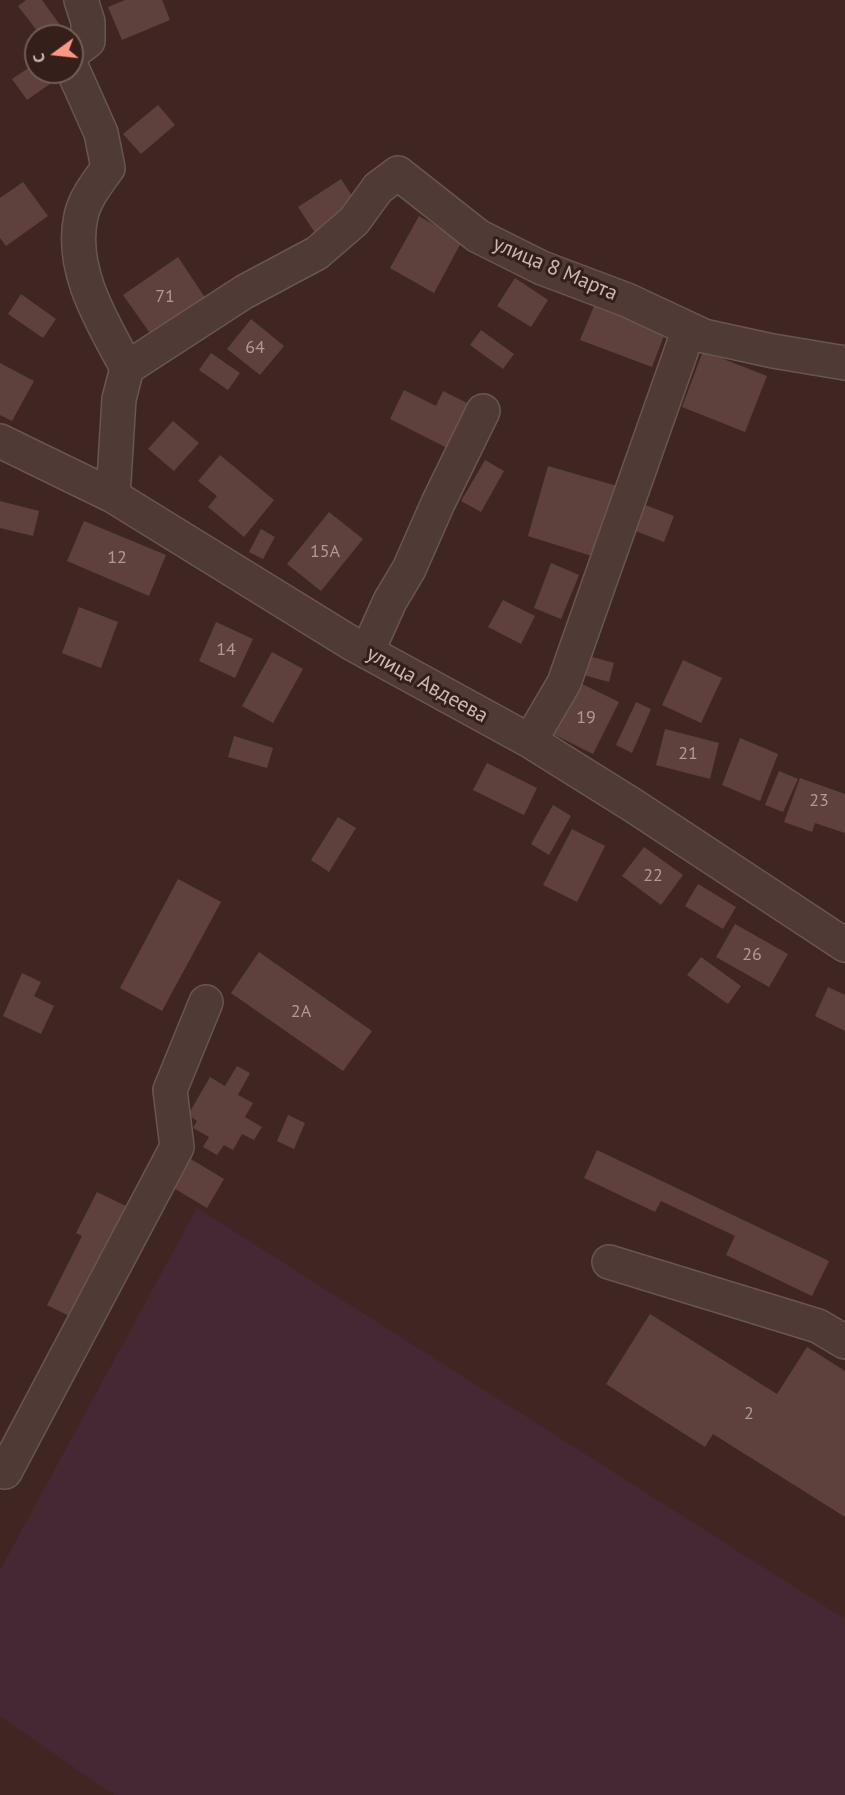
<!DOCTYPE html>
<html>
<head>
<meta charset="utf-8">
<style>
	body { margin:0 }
	#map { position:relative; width:845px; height:1795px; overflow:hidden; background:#402622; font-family:"PT Sans",sans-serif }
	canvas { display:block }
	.north { position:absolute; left:24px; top:24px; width:60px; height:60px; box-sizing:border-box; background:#351f1b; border:2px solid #715c58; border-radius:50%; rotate:255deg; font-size:16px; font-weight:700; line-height:24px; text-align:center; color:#cbb7b3 }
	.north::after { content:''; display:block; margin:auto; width:21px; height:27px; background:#ff9883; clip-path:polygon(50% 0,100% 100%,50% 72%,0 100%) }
</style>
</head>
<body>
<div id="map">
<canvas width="845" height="1795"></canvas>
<div class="north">С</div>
</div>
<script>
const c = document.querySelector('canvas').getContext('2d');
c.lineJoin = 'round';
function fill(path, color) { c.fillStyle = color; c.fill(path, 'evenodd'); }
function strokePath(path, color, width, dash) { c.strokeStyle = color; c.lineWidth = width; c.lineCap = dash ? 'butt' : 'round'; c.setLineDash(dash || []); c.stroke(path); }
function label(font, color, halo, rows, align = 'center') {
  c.font = font + ' "PT Sans",sans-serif'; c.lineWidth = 6; c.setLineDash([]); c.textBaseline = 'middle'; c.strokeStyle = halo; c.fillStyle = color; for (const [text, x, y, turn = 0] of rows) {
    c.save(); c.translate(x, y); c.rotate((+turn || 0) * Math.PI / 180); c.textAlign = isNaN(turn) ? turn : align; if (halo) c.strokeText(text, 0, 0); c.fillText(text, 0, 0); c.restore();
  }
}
fill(new Path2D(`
	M197,1208L845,1619V1795H114L0,1716V1570Z`), '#462835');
fill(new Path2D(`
	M26,0H42L68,36H41L18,6Z
	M125,0H162L170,20L122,40L108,7Z
	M36,63V72H58L61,76L27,100L12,79Z
	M158,105L175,125L141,154L123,134Z
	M341,179L358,205L315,233L298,207Z
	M23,182L48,216L6,246L0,238V198Z
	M419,216L462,241L434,293L390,268Z
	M178,257L206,299L152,336L123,295Z
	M515,278L548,300L531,327L497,306Z
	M21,294L56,319L43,338L8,314Z
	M594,306L665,333L652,367L580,340Z
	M251,319L284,346L260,375L227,349Z
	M481,330L514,354L503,369L470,345Z
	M703,351L767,376L745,432L682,407Z
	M211,353L240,373L228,390L199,370Z
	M0,363L34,381L12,421L0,415Z
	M404,390L436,406L443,391L471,405L449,449L390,419Z
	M173,421L199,443L174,471L148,449Z
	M220,455L274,500L244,537L208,507L217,496L198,481Z
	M485,460L504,471L481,512L461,501Z
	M548,466L617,486L595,557L528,536Z
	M0,501L39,511L33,536L0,528Z
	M643,504L674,516L664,542L633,530Z
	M329,512L363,539L321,591L287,564Z
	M84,521L166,555L149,596L67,561Z
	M261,529L275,537L263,559L249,552Z
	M551,563L579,575L561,619L534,608Z
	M503,600L535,616L521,644L488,627Z
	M79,607L118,622L101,668L62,653Z
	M216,622L253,639L235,678L199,661Z
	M272,652L303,669L273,723L242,706Z
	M585,655L614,663L609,682L580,674Z
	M683,660L722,678L701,723L662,705Z
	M578,682L619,702L593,754L553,734Z
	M636,702L651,709L632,753L616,745Z
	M665,729L719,743L710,779L656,765Z
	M234,736L273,748L267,768L228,757Z
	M740,738L778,754L760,801L722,785Z
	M487,763L537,788L524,815L473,790Z
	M779,771L798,779L783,812L765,805Z
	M800,778L845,794V833L815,823L812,832L784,822Z
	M553,805L571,816L549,855L531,844Z
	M338,817L356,828L329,872L311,860Z
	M572,829L605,846L577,902L543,885Z
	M644,847L683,875L661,905L622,876Z
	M178,879L221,902L162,1011L120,988Z
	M698,884L736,907L723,929L685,906Z
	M735,924L788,954L769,987L716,957Z
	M259,952L372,1031L343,1071L231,993Z
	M701,957L741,986L728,1004L687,975Z
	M22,973L41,982L34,996L54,1006L41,1034L3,1016Z
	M828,987L845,995V1031L815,1016Z
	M237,1066L250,1073L238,1095L253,1103L245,1117L262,1127L254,1140L242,1134L233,1150L224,1145L217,1155L203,1147L209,1137L193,1128L197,1121L188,1115L210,1077L225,1086Z
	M288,1115L305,1123L294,1149L277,1141Z
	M597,1150L829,1261L812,1296L726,1255L735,1236L661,1201L655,1212L584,1178Z
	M189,1158L224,1179L207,1208L172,1187Z
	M97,1192L128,1207L71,1317L47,1305L82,1236L76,1233Z
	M650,1314L777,1394L807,1347L845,1371V1517L713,1434L705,1447L606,1384Z`), '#5e413c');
const minor = new Path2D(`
	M72,53L88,41V22L81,0
	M72,68L101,133L108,168C98,182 85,198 81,216C69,270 103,323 127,368
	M0,441L113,496L351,643L530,741L634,806L845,945
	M113,496L119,399L127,368L244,292L317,253L354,221L378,188L398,173L478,236L542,268L627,300L704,336L773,351L845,363
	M367,652L390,601L409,569L438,503L483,411
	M530,741L564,683L689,329
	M609,1262L818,1326L845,1342
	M5,1472L177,1147L170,1090L206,1002`);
strokePath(minor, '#6b5551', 36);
strokePath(minor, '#503a36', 33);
label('18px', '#b09a95', null, [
	["71",165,297],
	["64",255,348],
	["15А",325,552],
	["12",117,558],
	["14",226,650],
	["19",586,718],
	["21",688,754],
	["23",819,801],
	["22",653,876],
	["26",752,955],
	["2А",301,1012],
	["2",749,1414]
]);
label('21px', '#cbb7b3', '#351f1b', [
	["улица 8 Марта",555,269,23],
	["улица Авдеева",427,685,29]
]);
</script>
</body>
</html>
